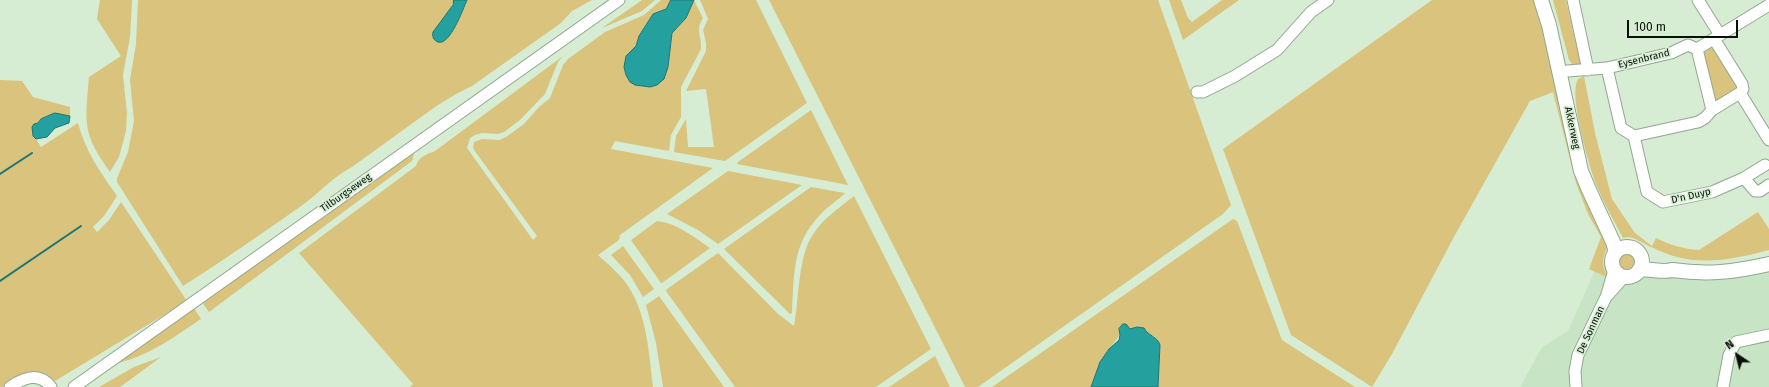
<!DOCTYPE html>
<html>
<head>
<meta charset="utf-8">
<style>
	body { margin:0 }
	#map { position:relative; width:1769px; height:387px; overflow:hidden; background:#d6edd3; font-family:"Fira Sans",sans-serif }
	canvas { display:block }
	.north { position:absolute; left:1717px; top:335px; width:40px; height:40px; -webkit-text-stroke:3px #d6edd3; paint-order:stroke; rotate:325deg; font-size:11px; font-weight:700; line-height:16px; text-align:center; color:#081008 }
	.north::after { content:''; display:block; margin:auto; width:14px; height:18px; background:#081008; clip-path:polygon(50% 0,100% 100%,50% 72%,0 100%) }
	.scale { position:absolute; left:1627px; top:20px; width:111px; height:18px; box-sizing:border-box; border:2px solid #081008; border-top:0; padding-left:5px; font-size:12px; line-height:14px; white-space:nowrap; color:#081008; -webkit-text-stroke:3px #d6edd3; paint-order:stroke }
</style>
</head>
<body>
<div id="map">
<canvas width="1769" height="387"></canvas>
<div class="north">N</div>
<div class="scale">100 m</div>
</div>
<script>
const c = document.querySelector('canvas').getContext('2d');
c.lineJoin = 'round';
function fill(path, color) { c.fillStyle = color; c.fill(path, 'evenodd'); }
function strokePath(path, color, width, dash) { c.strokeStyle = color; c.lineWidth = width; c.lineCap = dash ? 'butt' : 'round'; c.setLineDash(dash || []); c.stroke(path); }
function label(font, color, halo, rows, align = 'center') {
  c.font = font + ' "Fira Sans",sans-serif'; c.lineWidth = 3.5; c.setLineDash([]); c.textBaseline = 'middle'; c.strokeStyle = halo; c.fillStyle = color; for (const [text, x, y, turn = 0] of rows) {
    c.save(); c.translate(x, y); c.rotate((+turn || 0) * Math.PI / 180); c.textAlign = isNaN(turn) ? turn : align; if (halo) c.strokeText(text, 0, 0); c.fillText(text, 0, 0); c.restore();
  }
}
fill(new Path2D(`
	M1769,263V387H1520L1542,347L1568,331L1596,268L1721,273Z`), '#c7e4c4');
fill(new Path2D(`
	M100,0H132V3L130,37L123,75L127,113L126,131L119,157L110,172C82,133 85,123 89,77L121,56L97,19Z
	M138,0H454C450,14 437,23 432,36C445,58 463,10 467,0H592L572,11L561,23L472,86L456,94L435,107L352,167C334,176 320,192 304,204C264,232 224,260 183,286L117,182V178L128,152L134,121L130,80L136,44Z
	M642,0H655L642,11L602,28Z
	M661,0H671L666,9L653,14L639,36L636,46L626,56L668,67L672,33L686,18L694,0L703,18C695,31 702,36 701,49L681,87V117L671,135L669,151L615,141L611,149L713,168L620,235L619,240L598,255C608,264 620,274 628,286C647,314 649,354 653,387H410L413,384L299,253L416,166C418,157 427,154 435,151L563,56L558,62L545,94L520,120L504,132L498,134L482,133L475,135L470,138L467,148L533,240L537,236L474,150L473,147L474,142L482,139L499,140L506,137L524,124L539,107L550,98L563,65L568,59L605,32L644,15Z
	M700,0H756L807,103L725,161L674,152L676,136L686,119L688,147H714L706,89L686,91L706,51V43L703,30L708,19Z
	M769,0H1158L1231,205L1223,214L978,387H965Z
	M1169,0H1181L1188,18L1192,22L1222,0H1239L1183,40Z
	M1432,0H1540L1608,246C1602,257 1601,268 1609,278L1589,269L1601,237L1588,214L1576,183L1553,92L1530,101L1455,235L1392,354L1372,387L1291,335L1223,149Z
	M1553,0H1566L1581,65H1573L1569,60Z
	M1712,44L1739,90L1711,108L1699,52Z
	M1584,76L1595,133L1612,199L1635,233L1652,246L1656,238C1670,245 1683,249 1699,250L1758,212L1769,229V250C1739,258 1707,265 1677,257C1666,254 1653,248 1643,243C1635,239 1632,236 1623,238C1614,221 1605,205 1598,189C1590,170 1568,95 1578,79Z
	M0,80L22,81L33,97L70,107V116C49,112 42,115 32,133L41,147L78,123C85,151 101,173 117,196L104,216L93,227L97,232L109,220L121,202L187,301L55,381C38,367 30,370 12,382C8,385 5,387 0,387Z
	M811,110L848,185L737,164L738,162Z
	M414,153L412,161L209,312L202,302Z
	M728,171L802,185L718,244L698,230L667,214Z
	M811,187L845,193C837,201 827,207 820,215C792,244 794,275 792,313L790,314L724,249Z
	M854,196L931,349L876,387H735L666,291L667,289L718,253L778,314L794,326C799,301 798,257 812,236C822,219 839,208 854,196Z
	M1233,219L1237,221L1282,340L1355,387H1158L1160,345L1155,337L1137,327C1132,329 1125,330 1120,335C1114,343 1106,351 1102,360C1097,368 1095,378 1091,387H992Z
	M657,221C677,223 694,237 710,248L662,283H661L631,240Z
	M623,246L654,289L643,297L630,275L611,255Z
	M1617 260a10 10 0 1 1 20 0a10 10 0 1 1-20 0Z
	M659,296L724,387H663L656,343L646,305Z
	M194,308L201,319C173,338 147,357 114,364Z
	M935,356L950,387H889Z
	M161,357L120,387H99L134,367Z`), '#dac37d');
const water = new Path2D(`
	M454,0H467C463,9 450,46 438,42C433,40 432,36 433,32L453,5Z
	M671,0H694L686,18L672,33L668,67L664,79L657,85L650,87L635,85L630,82L626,75L624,67L626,56L636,46L639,36L653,14L666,9Z
	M55,113L70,116L69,123L55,128L47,137L36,139L33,136L32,127L34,124L38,123L41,119Z
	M1123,324H1126L1130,329L1137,327L1144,328C1148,336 1157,336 1160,345L1158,387H1091L1100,362L1109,349L1119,340L1120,335L1119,329Z`);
fill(water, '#24a19e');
strokePath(water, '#1c7671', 1);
strokePath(new Path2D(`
	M0,174L32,153
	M0,281L81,226`), '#1c7671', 2);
const minor = new Path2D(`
	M1573,0L1588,70
	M1698,0L1720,35L1769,5
	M1714,39L1742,84L1743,89L1740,93L1769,140
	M1697,49L1712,110
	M1607,68L1621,128L1634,136L1647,192L1663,202L1712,192L1744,178L1755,191H1760L1769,185
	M1567,71L1607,68L1671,53L1688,45L1697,49L1720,35
	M1197,92H1203L1235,76L1277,50L1311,12L1328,0
	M1634,136L1698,122L1705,118L1712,110L1740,93
	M1744,178L1765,165
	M1607,294L1614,270
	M10,387C23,378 39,371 51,387
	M74,387L619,0
	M1576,387L1575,371L1578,355L1606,297L1624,277
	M1723,387L1729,355L1736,342L1769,335`);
const major = new Path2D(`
	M1541,0L1549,25L1581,171L1589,190L1613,242L1616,252
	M1612 262a15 15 0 1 1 30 0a15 15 0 1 1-30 0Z
	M1639,270C1650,268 1662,273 1672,270C1709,275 1733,272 1769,264`);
strokePath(minor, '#91a78f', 13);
strokePath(major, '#91a78f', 16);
strokePath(minor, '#fff', 11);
strokePath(major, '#fff', 14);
label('10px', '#081008', '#d6edd3', [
	["Eysenbrand",1644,59,-14],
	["Akkerweg",1572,128,78],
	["Tilburgseweg",346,193,-35],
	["D'n Duyp",1691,196,-13],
	["De Sonman",1591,330,-65]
]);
</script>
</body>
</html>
